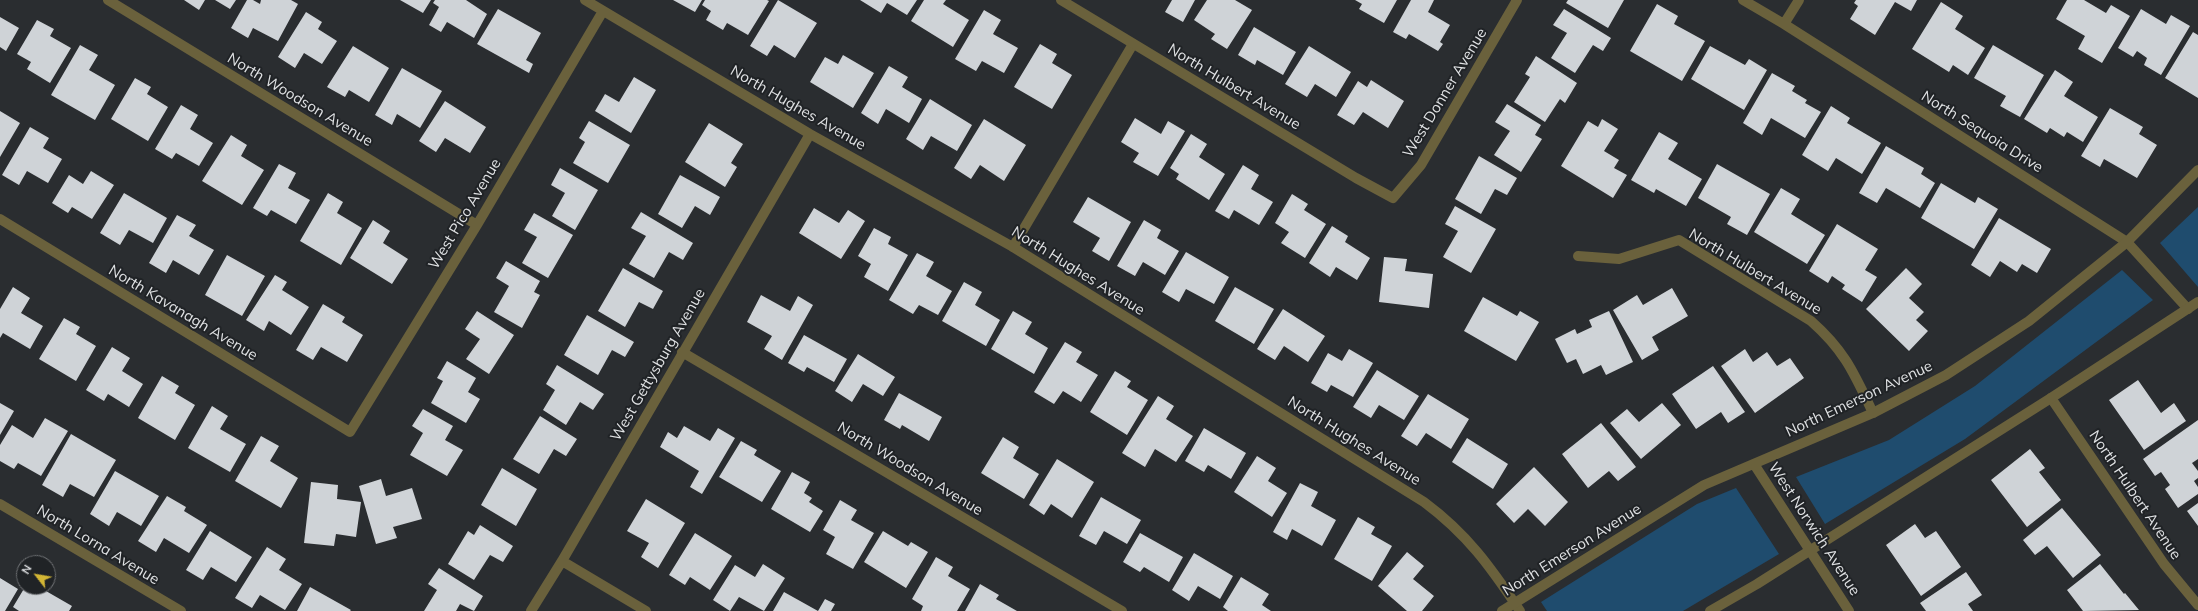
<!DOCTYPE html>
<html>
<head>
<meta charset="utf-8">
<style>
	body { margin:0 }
	#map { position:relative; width:2198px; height:611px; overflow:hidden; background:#2a2d30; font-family:Mulish,sans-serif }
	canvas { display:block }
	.north { position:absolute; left:16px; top:555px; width:40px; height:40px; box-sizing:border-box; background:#202326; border:1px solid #6d6f72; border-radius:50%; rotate:301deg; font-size:11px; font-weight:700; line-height:16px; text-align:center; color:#e0e2e4 }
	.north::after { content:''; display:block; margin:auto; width:14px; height:18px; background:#d3b635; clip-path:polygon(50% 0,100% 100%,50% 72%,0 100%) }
</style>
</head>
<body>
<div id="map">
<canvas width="2198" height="611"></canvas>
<div class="north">N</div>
</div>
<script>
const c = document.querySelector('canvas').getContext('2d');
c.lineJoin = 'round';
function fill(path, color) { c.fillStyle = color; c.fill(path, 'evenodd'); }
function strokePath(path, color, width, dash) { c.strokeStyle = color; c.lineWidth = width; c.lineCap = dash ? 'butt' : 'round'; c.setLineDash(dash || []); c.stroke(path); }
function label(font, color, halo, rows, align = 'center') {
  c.font = font + ' Mulish,sans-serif'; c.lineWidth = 4; c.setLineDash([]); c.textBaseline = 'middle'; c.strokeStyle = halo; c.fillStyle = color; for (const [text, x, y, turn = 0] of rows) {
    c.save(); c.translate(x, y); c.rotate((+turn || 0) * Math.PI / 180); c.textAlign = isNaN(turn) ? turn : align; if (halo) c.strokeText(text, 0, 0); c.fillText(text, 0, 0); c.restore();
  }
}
fill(new Path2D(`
	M2198,207V287L2160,243Z
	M2122,270L2153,300L1965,439L1825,524L1796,477L1889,440L1975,386Z
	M1736,488L1779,554L1683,611H1547L1541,602L1697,504Z`), '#1f4c6e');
fill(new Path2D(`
	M184,0H205L199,10Z
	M215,0H236L230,9Z
	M247,0H253L260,4L261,0H291L298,4L278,41L253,28L248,38L231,28Z
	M400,0H431L423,13Z
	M435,0H466L487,14L474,38L447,22L441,32L429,25L439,7L433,3Z
	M673,0H702L695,12Z
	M705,0H767L769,1L748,35L727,23L723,30L706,20L711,11L702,5Z
	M778,0L817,23L795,58L774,45L767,56L750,46Z
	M860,0H917L907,15L887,3L881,13Z
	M924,0H946L943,4L969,20L953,47L911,21Z
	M1172,0H1195L1183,22L1165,12Z
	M1207,0H1235L1252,10L1227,49L1211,39L1215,34L1194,20Z
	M1355,0H1397L1384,23L1359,9L1362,4Z
	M1411,0H1434L1428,12L1450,25L1440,42L1443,44L1438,51L1409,34L1406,39L1393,32Z
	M1568,0H1624L1608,28L1566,3Z
	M1856,0H1917L1911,11L1895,2L1875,35L1850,19L1858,6L1854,3Z
	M2067,0H2084L2106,13L2111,5L2130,16L2102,63L2078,49L2085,36L2056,19Z
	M1941,2L1963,16L1955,29L1985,48L1968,75L1953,65L1949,72L1912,49Z
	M1657,4L1678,16L1674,24L1705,41L1682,81L1630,51Z
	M498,9L541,33L526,60L533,64L529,73L477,44Z
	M1564,9L1611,38L1603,51L1593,45L1575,73L1551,58L1567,33L1553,25Z
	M2141,9L2166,24L2171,15L2190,26L2161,75L2144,65L2147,58L2137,51L2133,57L2118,48Z
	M984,10L1001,20L993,34L1018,48L1004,73L982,61L976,71L955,59Z
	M306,12L322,22L318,29L337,41L322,64L304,53L295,68L278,57Z
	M0,17L19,28L6,51L0,47Z
	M37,20L54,29L50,36L71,48L50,83L27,69L31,62L17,54Z
	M1254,27L1296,52L1283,75L1257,60L1255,65L1238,55Z
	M2193,32L2198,35V98L2165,78Z
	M1040,44L1057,54L1052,63L1072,75L1052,109L1014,87Z
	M80,45L98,55L89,70L115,85L95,120L51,95Z
	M1993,45L2044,75L2020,117L2000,106L2006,96L1974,78Z
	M353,46L389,68L369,102L349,90L345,97L327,87Z
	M1309,46L1351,72L1336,97L1315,84L1307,97L1285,84Z
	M1710,46L1745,65L1749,59L1767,70L1744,110L1691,79Z
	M843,55L874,73L853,108L810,82L825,57L838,64Z
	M1536,56L1577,83L1565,103L1560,99L1545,122L1514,102L1530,77L1525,74Z
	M889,66L908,77L902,87L922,99L909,123L886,109L878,124L861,113Z
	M402,68L442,91L420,128L397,114L392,125L375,115Z
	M2055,70L2073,82L2064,96L2098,117L2083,142L2067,132L2064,137L2050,128L2047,133L2024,119Z
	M1772,73L1795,86L1792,91L1807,100L1805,103L1821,112L1805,138L1771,118L1762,135L1743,123Z
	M634,77L656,90L631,133L595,111L605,94L619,102Z
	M135,78L151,87L147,94L168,107L148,141L111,119Z
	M1371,80L1404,101L1388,128L1363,112L1354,125L1337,115L1358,81L1367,87Z
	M930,99L972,125L957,151L931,136L923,150L906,139Z
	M445,101L486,127L470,153L445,138L436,152L419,141Z
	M1507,104L1541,125L1535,135L1542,139L1521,172L1494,155L1510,131L1495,122Z
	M181,105L198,115L190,129L213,143L199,166L176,153L172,159L155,149Z
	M1831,106L1850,118L1847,123L1881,143L1862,174L1836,158L1828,171L1802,155Z
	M2110,108L2143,127L2139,134L2157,145L2137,178L2104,159L2100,167L2081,156Z
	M0,111L20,123L0,157Z
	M1135,118L1161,134L1168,121L1185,131L1158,176L1133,162L1139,153L1121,142Z
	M984,119L1026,145L1004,181L980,165L971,179L954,168Z
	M1602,119L1618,129L1604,151L1619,160L1614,168L1627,175L1613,198L1561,166L1588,121L1598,127Z
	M589,121L630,145L608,183L573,163L585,142L579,138Z
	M709,123L743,144L731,163L737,167L725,187L685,162Z
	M30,127L49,138L43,148L62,159L48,183L27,171L19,185L2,175Z
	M1659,132L1678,143L1668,159L1702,179L1686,206L1656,189L1654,193L1631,180Z
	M1191,134L1207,144L1199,157L1225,174L1209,200L1176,179L1179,174L1170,168Z
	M231,135L247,145L241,156L264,170L242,205L202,181Z
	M1886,146L1924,168L1921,174L1935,183L1920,208L1886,188L1877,203L1859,193Z
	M1479,156L1517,178L1507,195L1495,189L1481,214L1455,199Z
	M279,164L296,173L288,188L310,200L296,224L271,210L267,216L253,208Z
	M1717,164L1770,194L1747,235L1727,224L1731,217L1698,198Z
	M1243,165L1259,175L1251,189L1273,202L1259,225L1234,210L1229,219L1215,211Z
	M560,168L598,190L575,230L552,216L565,193L551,185Z
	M91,171L114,185L92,219L72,207L68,213L52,203L69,175L83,184Z
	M680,175L720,197L710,215L695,206L682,228L658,214Z
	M1941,183L1975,203L1978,197L1998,209L1974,249L1921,218Z
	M1781,188L1800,199L1791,214L1825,235L1807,264L1754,232Z
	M124,193L167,218L153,243L129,230L120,245L100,233Z
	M328,193L343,202L337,213L362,228L341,265L300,241Z
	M1292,194L1308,204L1304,210L1326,224L1305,258L1281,243L1289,232L1275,223Z
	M1088,197L1131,222L1109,261L1092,251L1100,238L1073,222Z
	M1455,206L1496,229L1471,273L1443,257L1458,231L1445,224Z
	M814,208L839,223L848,210L865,221L841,259L799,233Z
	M641,212L693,243L683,260L669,252L654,278L629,264L646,236L631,228Z
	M534,213L573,235L548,278L522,263L537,237L524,230Z
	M177,215L196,225L189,236L214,250L199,275L173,260L166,273L149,263Z
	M1999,218L2051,249L2037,273L2022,264L2017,272L2000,261L1990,277L1971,265Z
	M373,220L390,231L383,243L408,259L392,284L350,258Z
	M1144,220L1161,230L1157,238L1179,251L1165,275L1143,262L1135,276L1117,266Z
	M1837,224L1878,249L1865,270L1877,277L1862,302L1842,289L1845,285L1832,276L1828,283L1809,271Z
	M1332,226L1348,236L1345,242L1370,258L1357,280L1336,267L1330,277L1309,263Z
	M874,228L891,237L888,244L908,255L888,291L864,277L871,264L858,256Z
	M1186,252L1229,277L1214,304L1186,289L1179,302L1162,292Z
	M917,253L934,262L926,276L952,291L938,315L919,305L913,314L889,300Z
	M227,255L265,276L242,316L205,295Z
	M1384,257L1407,259L1405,271L1433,274L1429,308L1379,302Z
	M506,261L540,281L534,292L540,295L522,328L494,312L509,286L496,278Z
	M623,268L663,291L653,309L639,302L625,327L598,311Z
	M1906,268L1922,284L1909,298L1924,312L1916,320L1928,331L1909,351L1866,309Z
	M275,275L287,282L282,290L309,307L291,335L269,321L264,331L246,320Z
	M964,282L982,292L975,305L1000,320L986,346L942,321Z
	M13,287L30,298L21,313L43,326L30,349L3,333L0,338V309Z
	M1235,287L1274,309L1254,344L1215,321Z
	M1672,288L1688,316L1652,337L1659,350L1642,360L1613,310L1637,295L1643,305Z
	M761,295L790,311L798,296L813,305L782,360L764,349L772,336L747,322Z
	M1483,297L1517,316L1520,311L1539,322L1516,361L1464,331Z
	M323,304L345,317L342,322L363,335L347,362L321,347L313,360L296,350Z
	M1283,309L1325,336L1308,362L1284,346L1275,360L1257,349Z
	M477,311L514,335L489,374L466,359L480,339L465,329Z
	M1013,311L1032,322L1025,334L1048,348L1034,374L991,349Z
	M1609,311L1633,362L1606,375L1601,365L1583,374L1576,359L1567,363L1555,339L1575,329L1577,334L1592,327L1589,320Z
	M587,315L634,342L625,357L612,350L598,375L564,355Z
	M64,318L80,327L76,334L96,346L76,381L39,359Z
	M804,335L847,359L834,382L807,367L804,372L788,363Z
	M1065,342L1082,352L1076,362L1098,375L1081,402L1063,391L1054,404L1034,392Z
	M112,347L130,358L122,371L143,384L129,407L108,394L104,401L86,390Z
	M1349,349L1373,363L1353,397L1331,385L1327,392L1311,383L1328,353L1342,361Z
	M1745,349L1753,362L1767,352L1777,366L1790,358L1804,378L1755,413L1721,366Z
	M858,354L895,377L883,396L863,384L852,402L835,391Z
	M447,361L476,378L468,392L480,399L466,423L431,403L443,381L437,378Z
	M557,365L604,394L593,410L580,402L566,425L543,410L555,390L546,384Z
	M1713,366L1745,412L1728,423L1721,412L1696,429L1672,394Z
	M1377,370L1419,396L1404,420L1379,405L1371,418L1353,407Z
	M1115,371L1131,381L1127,387L1148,400L1127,435L1090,412Z
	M162,376L179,386L175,393L195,405L175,440L138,418Z
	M2138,380L2161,413L2174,403L2186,421L2144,450L2109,400Z
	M899,393L942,417L929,441L902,425L900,429L884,420Z
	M1428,394L1469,419L1451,449L1426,433L1417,446L1401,436Z
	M1158,396L1174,406L1166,419L1193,436L1176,462L1155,449L1145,467L1122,453Z
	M0,403L14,411L0,435Z
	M1662,403L1681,425L1641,459L1610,423L1627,409L1639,422Z
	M212,406L228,416L220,429L246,444L230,472L188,448Z
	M423,409L453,426L445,440L463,450L447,476L410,455L423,433L412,426Z
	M540,416L577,439L566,456L554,449L539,474L513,459Z
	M45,418L68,431L41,476L18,463L14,469L0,461V445L12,425L33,438Z
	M2198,420V459L2192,463L2198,471V478L2194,481L2198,487V494L2178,508L2165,489L2170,485L2161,472L2155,476L2143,459Z
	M1601,423L1636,467L1618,481L1609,471L1588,488L1562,454Z
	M684,426L710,441L718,428L735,438L702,494L690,487L699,471L660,447L668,432L677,438Z
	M1204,428L1246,453L1231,479L1208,465L1204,472L1185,461Z
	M71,434L116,460L94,497L70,484L63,497L42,485Z
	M261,436L279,446L270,461L298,478L281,508L235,481Z
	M1003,437L1019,447L1013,458L1039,474L1024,499L981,473Z
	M1467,438L1508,464L1493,489L1452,462Z
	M741,441L757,450L754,455L781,471L762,502L719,477Z
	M2030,449L2045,468L2039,472L2061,500L2027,527L1991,480Z
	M1257,456L1276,468L1268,481L1287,493L1272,517L1234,492Z
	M1057,459L1094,482L1072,518L1051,504L1044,515L1029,505Z
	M1534,467L1568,502L1545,526L1528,509L1514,523L1496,504Z
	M502,468L537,489L516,526L481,505Z
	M115,471L159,496L141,526L117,512L109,526L90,514Z
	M792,472L810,482L804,493L812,498L809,502L823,511L810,532L771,509Z
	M381,479L386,496L412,488L422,519L393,527L397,538L376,544L359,486Z
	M311,482L338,485L337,499L361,502L356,537L336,534L334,546L304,543Z
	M1300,483L1318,492L1311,506L1336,520L1322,546L1292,529L1287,540L1273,532Z
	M167,496L186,507L184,511L207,525L189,553L164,538L156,552L138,541Z
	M1101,497L1141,520L1127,544L1104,531L1096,545L1079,536Z
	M646,499L685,523L658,568L641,557L649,543L627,531Z
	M840,500L857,510L851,520L874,533L853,569L826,554L835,537L823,530Z
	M2198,503V526L2187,511Z
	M2062,508L2101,555L2073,578L2047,546L2035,555L2023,540Z
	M1358,517L1375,527L1371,534L1392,546L1372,581L1334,559Z
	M1915,524L1925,538L1936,531L1961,567L1921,596L1886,545Z
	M480,525L513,546L503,562L490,555L474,580L448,564L468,531L474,535Z
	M210,531L252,557L236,582L211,567L203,580L186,570Z
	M883,531L908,546L911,542L928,552L906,588L864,562Z
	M695,533L732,556L710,590L690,577L685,585L669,575Z
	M1140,533L1183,557L1169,582L1144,567L1140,572L1123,562Z
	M267,547L286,559L279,570L302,584L285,610L260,595L252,608L235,598Z
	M1407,552L1424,566L1413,579L1434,596L1422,611H1407L1378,586Z
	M1194,553L1233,576L1220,599L1198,586L1189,601L1172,590Z
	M936,557L953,567L948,576L970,589L957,611H921L923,606L912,599Z
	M763,564L785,578L764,611L739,597L730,611L713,600L735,565L755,577Z
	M2100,564L2124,594L2125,593L2139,610L2083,611L2067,590Z
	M439,568L483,596L474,611L460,604L456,611H424L437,590L428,584Z
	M1966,572L1982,595L1968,604L1973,611H1926L1920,603Z
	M1241,577L1269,594L1262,605L1271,611H1228L1223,607Z
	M0,578L18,589L5,611H0Z
	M980,584L999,595L996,599L1017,611H965Z
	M25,587H39L72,606L69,611H19L13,607Z
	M310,587L351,610L350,611H297Z
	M784,592L818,611H773Z
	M825,599L835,604L831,611H818Z`), '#cfd3d7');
strokePath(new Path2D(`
	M1013,247L1133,44`), '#6a613c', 10);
strokePath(new Path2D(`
	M108,0L477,225
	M585,0L810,134L1013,247L1424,502C1467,534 1490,566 1520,611
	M1061,0L1356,178L1393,198L1421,165L1517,0
	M1743,0L1784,24L2127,242L2188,309
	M1784,24L1799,0
	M0,219L350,432L477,225L603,11
	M1578,256L1619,259L1679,240L1811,321C1845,351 1854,373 1873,413
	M682,352L1122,611
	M2051,398L2164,564L2198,605
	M0,504L181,611
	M562,561L646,611
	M531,611L562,561L810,134`), '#6a613c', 10);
strokePath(new Path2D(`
	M1754,464L1849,611
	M1502,611L1704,485L1873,413L1946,375L2029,321L2127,242L2198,170
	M1710,611L1757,584L2051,398L2198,302`), '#6a613c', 10);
label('15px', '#e0e2e4', '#202326', [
	["North Hulbert Avenue",1234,87,31],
	["West Donner Avenue",1445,93,-59],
	["North Woodson Avenue",300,100,31],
	["North Hughes Avenue",798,108,30],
	["North Sequoia Drive",1982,132,32],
	["West Pico Avenue",465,214,-59],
	["North Hughes Avenue",1078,271,32],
	["North Hulbert Avenue",1755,272,31],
	["North Kavanagh Avenue",183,313,31],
	["West Gettysburg Avenue",658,365,-60],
	["North Emerson Avenue",1859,399,-25],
	["North Hughes Avenue",1354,441,32],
	["North Woodson Avenue",910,469,31],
	["North Hulbert Avenue",2135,495,56],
	["West Norwich Avenue",1814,529,57],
	["North Lorna Avenue",98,545,31],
	["North Emerson Avenue",1572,550,-32]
]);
</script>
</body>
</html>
